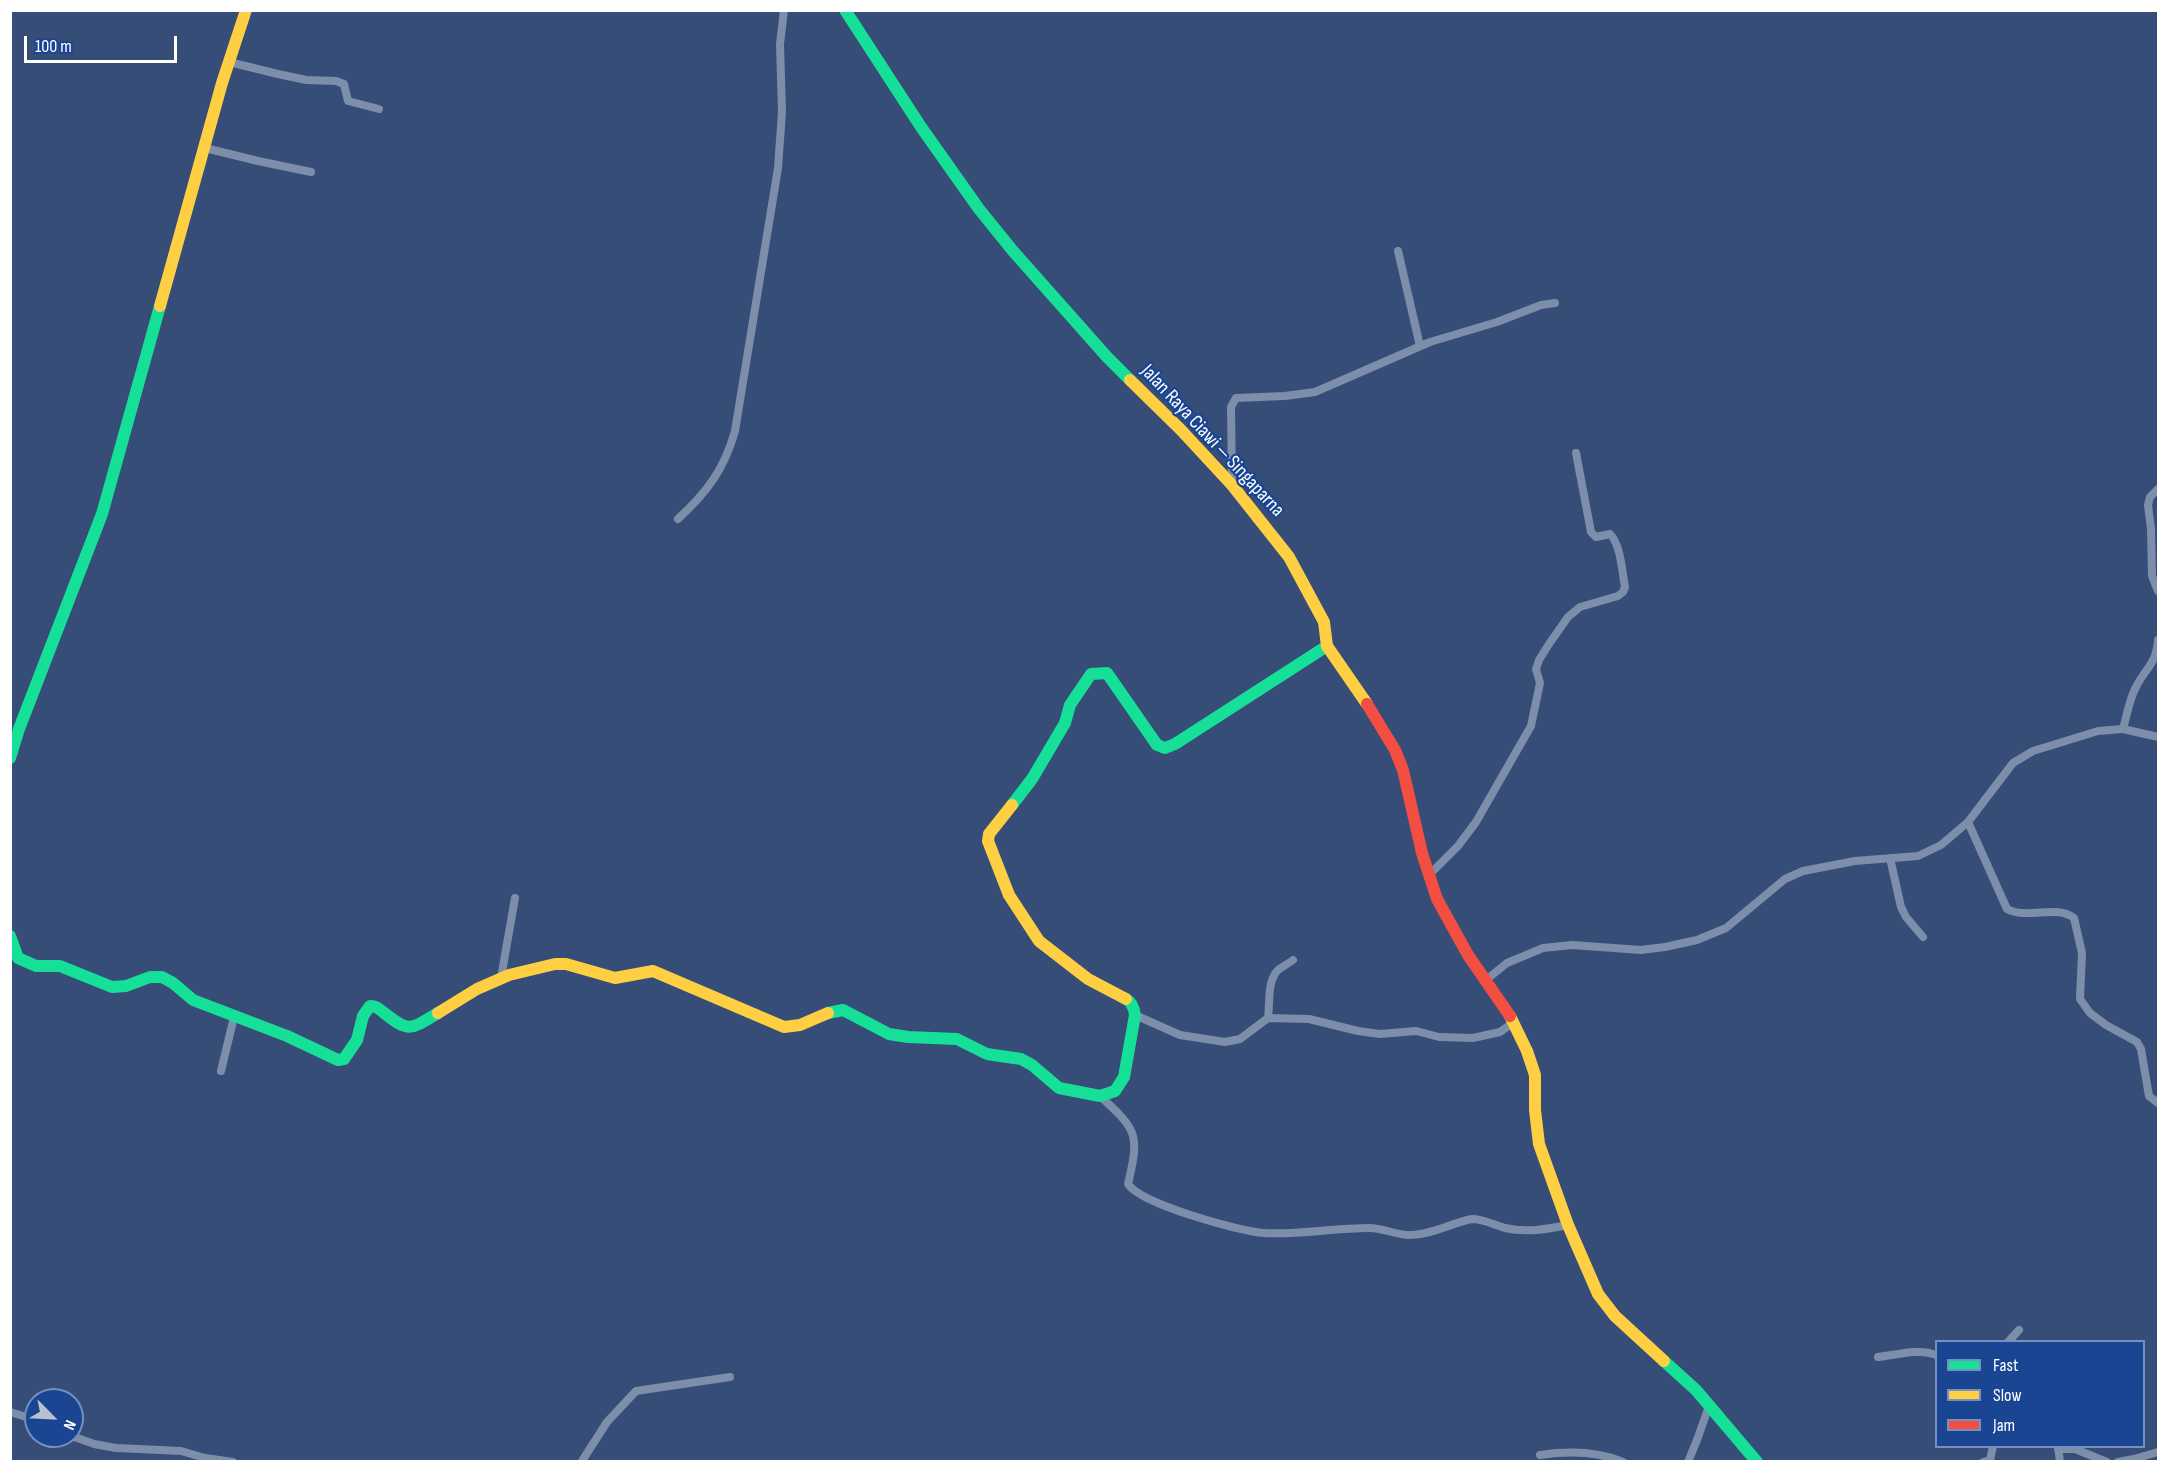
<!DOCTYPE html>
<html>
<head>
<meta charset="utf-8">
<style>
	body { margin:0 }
	#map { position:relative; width:2169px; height:1472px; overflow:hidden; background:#354d77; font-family:"Sofia Sans Condensed",sans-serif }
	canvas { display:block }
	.frame { position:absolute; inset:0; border:12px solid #fff; pointer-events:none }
	.legend { position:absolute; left:1935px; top:1340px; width:210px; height:108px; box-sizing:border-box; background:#194593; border:2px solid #758fbe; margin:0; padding:8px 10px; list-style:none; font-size:18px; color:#fff }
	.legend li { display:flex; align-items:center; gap:12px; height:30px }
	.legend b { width:30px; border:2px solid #758fbe }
	.north { position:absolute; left:24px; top:1388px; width:60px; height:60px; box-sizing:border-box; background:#194593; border:2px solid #758fbe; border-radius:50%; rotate:114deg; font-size:16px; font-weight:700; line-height:24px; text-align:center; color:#fff }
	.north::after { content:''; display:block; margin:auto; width:21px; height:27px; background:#b8c1cf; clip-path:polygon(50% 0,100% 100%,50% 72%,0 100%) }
	.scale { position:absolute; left:24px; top:36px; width:153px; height:27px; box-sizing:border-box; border:3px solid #fff; border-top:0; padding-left:8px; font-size:18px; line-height:21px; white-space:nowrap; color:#fff; -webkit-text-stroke:4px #194593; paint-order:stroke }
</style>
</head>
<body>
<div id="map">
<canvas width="2169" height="1472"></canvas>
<div class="frame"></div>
<ul class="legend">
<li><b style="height:8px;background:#16e098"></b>Fast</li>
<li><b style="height:8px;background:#ffcf43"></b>Slow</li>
<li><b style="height:8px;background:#f24e42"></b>Jam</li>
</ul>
<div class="north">N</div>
<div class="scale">100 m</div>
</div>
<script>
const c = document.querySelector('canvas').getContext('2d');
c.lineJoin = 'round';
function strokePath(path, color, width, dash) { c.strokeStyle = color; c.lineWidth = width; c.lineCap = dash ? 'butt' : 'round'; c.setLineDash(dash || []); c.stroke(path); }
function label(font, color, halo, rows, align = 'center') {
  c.font = font + ' "Sofia Sans Condensed",sans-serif'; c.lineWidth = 4.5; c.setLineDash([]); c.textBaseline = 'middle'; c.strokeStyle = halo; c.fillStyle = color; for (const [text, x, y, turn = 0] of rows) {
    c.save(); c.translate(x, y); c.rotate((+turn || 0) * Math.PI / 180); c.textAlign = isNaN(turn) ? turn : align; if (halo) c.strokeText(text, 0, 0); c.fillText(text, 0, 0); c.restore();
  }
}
strokePath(new Path2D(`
	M229,62L278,74L306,80L336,81L344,84L348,101L379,109
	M205,148L258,161L311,172
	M1398,251L1420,346
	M1232,485L1231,407L1236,398L1285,396L1315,392L1430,342L1497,322L1541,305L1555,303
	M2158,489L2150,497L2148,505L2151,529L2152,576L2158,591
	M678,519C707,492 724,470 735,431L778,168L782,112L780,44L784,10
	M2123,729C2127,715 2129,700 2136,687C2146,667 2156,665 2158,640
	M1968,822L2007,909C2027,920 2057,904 2074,918L2082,953L2080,999L2090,1013L2106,1025L2137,1042L2141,1049L2149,1096L2158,1103
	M1890,858L1901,907L1906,917L1923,937
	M1429,875L1458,846L1476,822L1531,726L1540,683L1536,669L1539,660L1549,644L1568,617L1580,607L1618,596L1623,592L1625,587C1622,572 1621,545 1610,534L1596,537L1591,532L1576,453
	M501,978L515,898
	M1486,980L1507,963L1543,948L1572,945L1641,950L1665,947L1697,940L1726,928L1785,879L1803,871L1855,861L1918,856L1941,845L1968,822L2013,763L2033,751L2098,731L2123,729L2158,737
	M1135,1015L1180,1035L1225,1042L1240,1039L1268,1018L1309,1019L1358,1031L1380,1034L1416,1031L1439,1037L1473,1038L1500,1032L1514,1022
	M1268,1018C1270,1004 1267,983 1277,971C1281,967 1288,964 1293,960
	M221,1071L234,1017
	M1100,1096C1137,1130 1140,1134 1128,1184C1141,1204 1238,1231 1264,1233C1298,1235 1334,1228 1369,1228C1383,1228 1396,1235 1410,1235C1431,1235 1451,1223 1472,1219C1484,1219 1494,1225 1505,1228C1527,1233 1547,1229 1568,1225
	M2008,1342L2019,1330
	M1878,1357C1897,1355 1919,1348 1936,1355
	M10,1412L36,1420
	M72,1436L94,1444L116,1448L181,1451L205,1458L233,1462
	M2058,1446L2060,1462
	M2058,1449H2075L2107,1462
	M1540,1455C1568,1451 1597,1451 1623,1462
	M582,1461L607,1422L636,1391L730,1377
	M1688,1462L1697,1440L1709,1406
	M1983,1462L1990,1460L1993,1446
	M2118,1462L2134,1459L2158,1452`), '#7d8eaa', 8);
strokePath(new Path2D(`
	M845,10L921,127L979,209L1013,251L1107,357L1130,380
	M10,758L19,729L102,514L160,306
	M1012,805L1032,779L1065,723L1070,705L1091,674L1107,673L1157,745L1165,748L1175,744L1327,646
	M10,936L18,958L36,966H60L112,987L126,986L150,977H162L173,983L193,1000L287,1036L338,1060L344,1059L357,1040L363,1016L370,1006C376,1006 378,1008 383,1012C409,1033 410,1030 438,1013
	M828,1013L843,1010L889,1034L908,1037L957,1039L987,1054L1021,1059L1032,1065L1059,1088L1100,1096L1115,1091L1124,1077L1135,1015C1134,1008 1132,1002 1126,999
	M1664,1361L1696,1390L1757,1462`), '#16e098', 12);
strokePath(new Path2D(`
	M160,306L222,83L246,10
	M1130,380L1181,430L1232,485L1289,557L1324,622L1327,646L1367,704
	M1012,805L989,834L988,841L1009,895L1039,941L1088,979L1126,999
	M438,1013L477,989L509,975L555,964H566L615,978L653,971L784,1027L800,1025L828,1013
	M1510,1016L1527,1051L1535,1075V1110L1539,1144L1568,1225L1598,1294L1615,1316L1664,1361`), '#ffcf43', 12);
strokePath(new Path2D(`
	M1367,704L1395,750L1403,770L1422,853L1437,899L1468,955L1510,1016`), '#f24e42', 12);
label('20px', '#fff', '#194593', [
	["Jalan Raya Ciawi — Singaparna",1212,441,47]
]);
</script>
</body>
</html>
